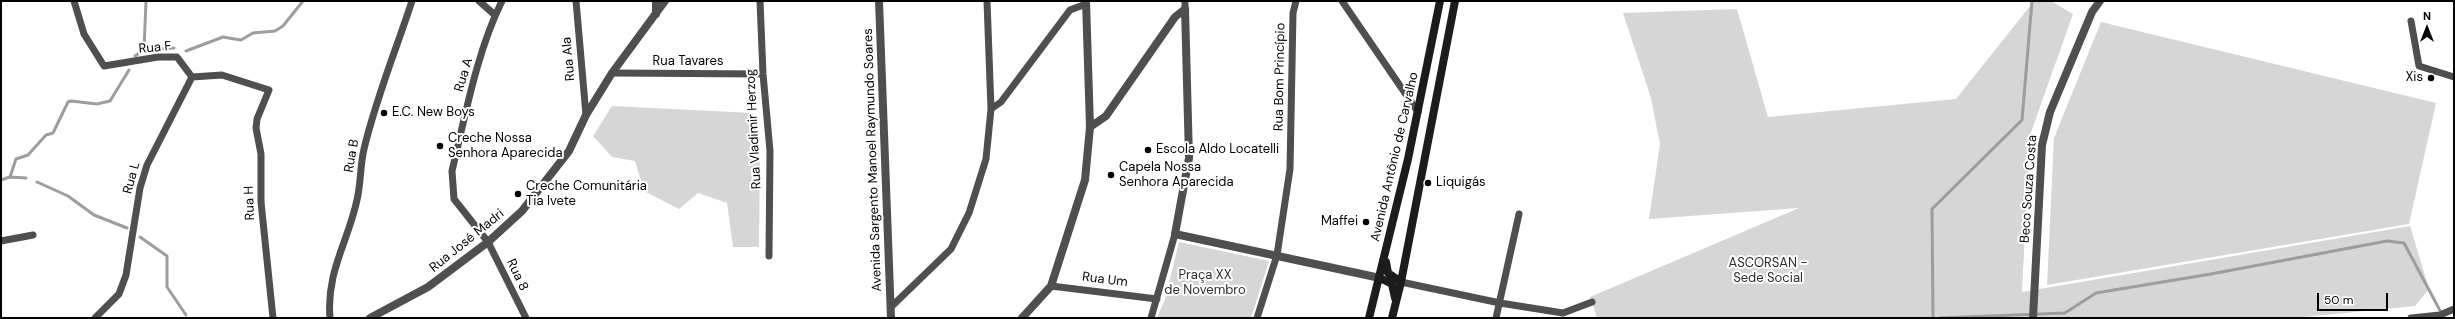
<!DOCTYPE html>
<html>
<head>
<meta charset="utf-8">
<style>
	body { margin:0 }
	#map { position:relative; width:2455px; height:319px; overflow:hidden; background:#fff; font-family:"DM Sans",sans-serif }
	canvas { display:block }
	.frame { position:absolute; inset:0; border:2px solid #000; pointer-events:none }
	.north { position:absolute; left:2407px; top:8px; width:40px; height:40px; -webkit-text-stroke:3px #fff; paint-order:stroke; rotate:0deg; font-size:11px; font-weight:700; line-height:16px; text-align:center; color:#000 }
	.north::after { content:''; display:block; margin:auto; width:14px; height:18px; background:#000; clip-path:polygon(50% 0,100% 100%,50% 72%,0 100%) }
	.scale { position:absolute; left:2317px; top:293px; width:71px; height:18px; box-sizing:border-box; border:2px solid #000; border-top:0; padding-left:5px; font-size:12px; line-height:14px; white-space:nowrap; color:#000; -webkit-text-stroke:3px #fff; paint-order:stroke }
</style>
</head>
<body>
<div id="map">
<canvas width="2455" height="319"></canvas>
<div class="frame"></div>
<div class="north">N</div>
<div class="scale">50 m</div>
</div>
<script>
const c = document.querySelector('canvas').getContext('2d');
c.lineJoin = 'round';
function fill(path, color) { c.fillStyle = color; c.fill(path, 'evenodd'); }
function strokePath(path, color, width, dash) { c.strokeStyle = color; c.lineWidth = width; c.lineCap = dash ? 'butt' : 'round'; c.setLineDash(dash || []); c.stroke(path); }
function label(font, color, halo, rows, align = 'center') {
  c.font = font + ' "DM Sans",sans-serif'; c.lineWidth = 4; c.setLineDash([]); c.textBaseline = 'middle'; c.strokeStyle = halo; c.fillStyle = color; for (const [text, x, y, turn = 0] of rows) {
    c.save(); c.translate(x, y); c.rotate((+turn || 0) * Math.PI / 180); c.textAlign = isNaN(turn) ? turn : align; if (halo) c.strokeText(text, 0, 0); c.fillText(text, 0, 0); c.restore();
  }
}
fill(new Path2D(`
	M2034,1H2051L2073,14L2030,135L2022,292L2410,226L2429,289L2415,306L2294,318H1597L1590,297L1799,208L1649,219L1660,144L1651,98L1623,13L1737,9L1768,117L1956,99Z
	M2101,22L2436,103L2409,224L2047,285L2054,138Z
	M612,106L753,113L760,150L759,247H733L727,203L698,193L679,209L644,191L635,161L612,157L593,136Z
	M1179,242L1269,261L1251,318H1157L1165,299Z`), '#d6d6d6');
strokePath(new Path2D(`
	M144,50L146,1
	M186,51L223,37L241,40L253,33L275,31L283,26L303,1
	M135,56L144,50L174,48
	M10,177L26,178
	M1,180L10,177L16,159L28,155L46,135L53,133L68,102L71,101L97,104L110,101L129,70
	M37,182L68,196L94,215L127,228
	M140,237L167,256V287L186,315
	M1933,318L1932,209L2022,120L2032,1
	M1940,318L2065,313L2096,293L2211,274L2387,241L2404,243L2444,318`), '#9d9d9d', 3);
strokePath(new Path2D(`
	M74,1L84,34L104,66L158,57H177L192,77
	M479,1L495,15
	M502,1C477,51 465,117 452,171L454,199L488,242L526,318
	M576,1L586,115
	M760,1L763,74L770,151L769,256
	M1185,1V9
	M1342,1L1418,112
	M2411,21L2419,66L2454,77
	M612,73L763,74
	M192,77L222,75L269,90L257,119L256,128L261,154V202L273,318
	M991,109L1001,102L1070,10L1086,4
	M1,241L33,235
	M1401,282L1500,303L1563,313L1592,302
	M1051,286L1157,299
	M891,307L951,249L969,213L986,159L991,109L987,1
	M95,318L119,294L126,275L140,188L147,165L192,77
	M330,318C326,272 348,242 357,200C361,183 360,166 364,149C376,98 396,50 412,1
	M1151,318L1175,234
	M1257,318L1277,255L1290,169L1293,13L1296,1
	M1496,318L1519,214
	M2411,318L2440,315L2454,309`), '#4f4f4f', 7);
strokePath(new Path2D(`
	M656,1V14
	M879,1L891,318
	M1185,9L1189,158L1175,234L1380,278
	M1090,127L1106,116L1175,17L1185,9
	M370,318L428,287L488,242L522,211L569,151L586,115L612,73L665,1
	M1022,318L1051,286L1085,180L1090,127L1086,1
	M2033,318L2042,145L2050,112L2092,12L2100,1`), '#4f4f4f', 8);
strokePath(new Path2D(`
	M1386,262L1388,273L1401,282
	M1380,278L1392,284L1395,298
	M1369,318L1408,159L1440,1
	M1392,318L1401,282L1455,1`), '#1c1c1c', 8);
for (const [x, y, r, color] of [
	[2431,78,4,"#000"],
	[384,113,4,"#000"],
	[440,146,4,"#000"],
	[1148,150,4,"#000"],
	[1111,175,4,"#000"],
	[1428,183,4,"#000"],
	[518,194,4,"#000"],
	[1366,222,4,"#000"]
]) { const dot = new Path2D(); dot.arc(x, y, r, 0, 2 * Math.PI); c.fillStyle = color; c.fill(dot); strokePath(dot, '#fff', 1.5); }
label('13px', '#000', '#fff', [
	["Rua F",155,48,-5],
	["Rua Ala",569,59,-95],
	["Rua Tavares",688,62],
	["Rua A",464,75,-73],
	["Rua Bom Princípio",1280,77,-89],
	["Rua Vladimir Herzog",754,129,-93],
	["Rua B",352,156,-80],
	["Avenida Antônio de Carvalho",1395,157,-77],
	["Avenida Sargento Manoel Raymundo Soares",873,160,-92],
	["Rua L",132,178,-75],
	["Beco Souza Costa",2029,189,-86],
	["Rua H",250,203,-92],
	["Rua José Madri",467,241,-39],
	["Rua 8",517,275,65],
	["Rua Um",1105,280,7]
]);
label('13px', '#000', '#fff', [
	["Xis",2423,78,"right"],
	["E.C. New Boys",392,113],
	["Creche Nossa",448,139],
	["Senhora Aparecida",448,154],
	["Escola Aldo Locatelli",1156,150],
	["Capela Nossa",1119,168],
	["Senhora Aparecida",1119,183],
	["Liquigás",1436,183],
	["Creche Comunitária",526,187],
	["Tia Ivete",526,202],
	["Maffei",1358,222,"right"]
], 'left');
label('13px', '#2d2d2d', '#fff', [
	["ASCORSAN -",1768,264],
	["Sede Social",1768,279],
	["Praça XX",1205,276],
	["de Novembro",1205,291]
]);
</script>
</body>
</html>
